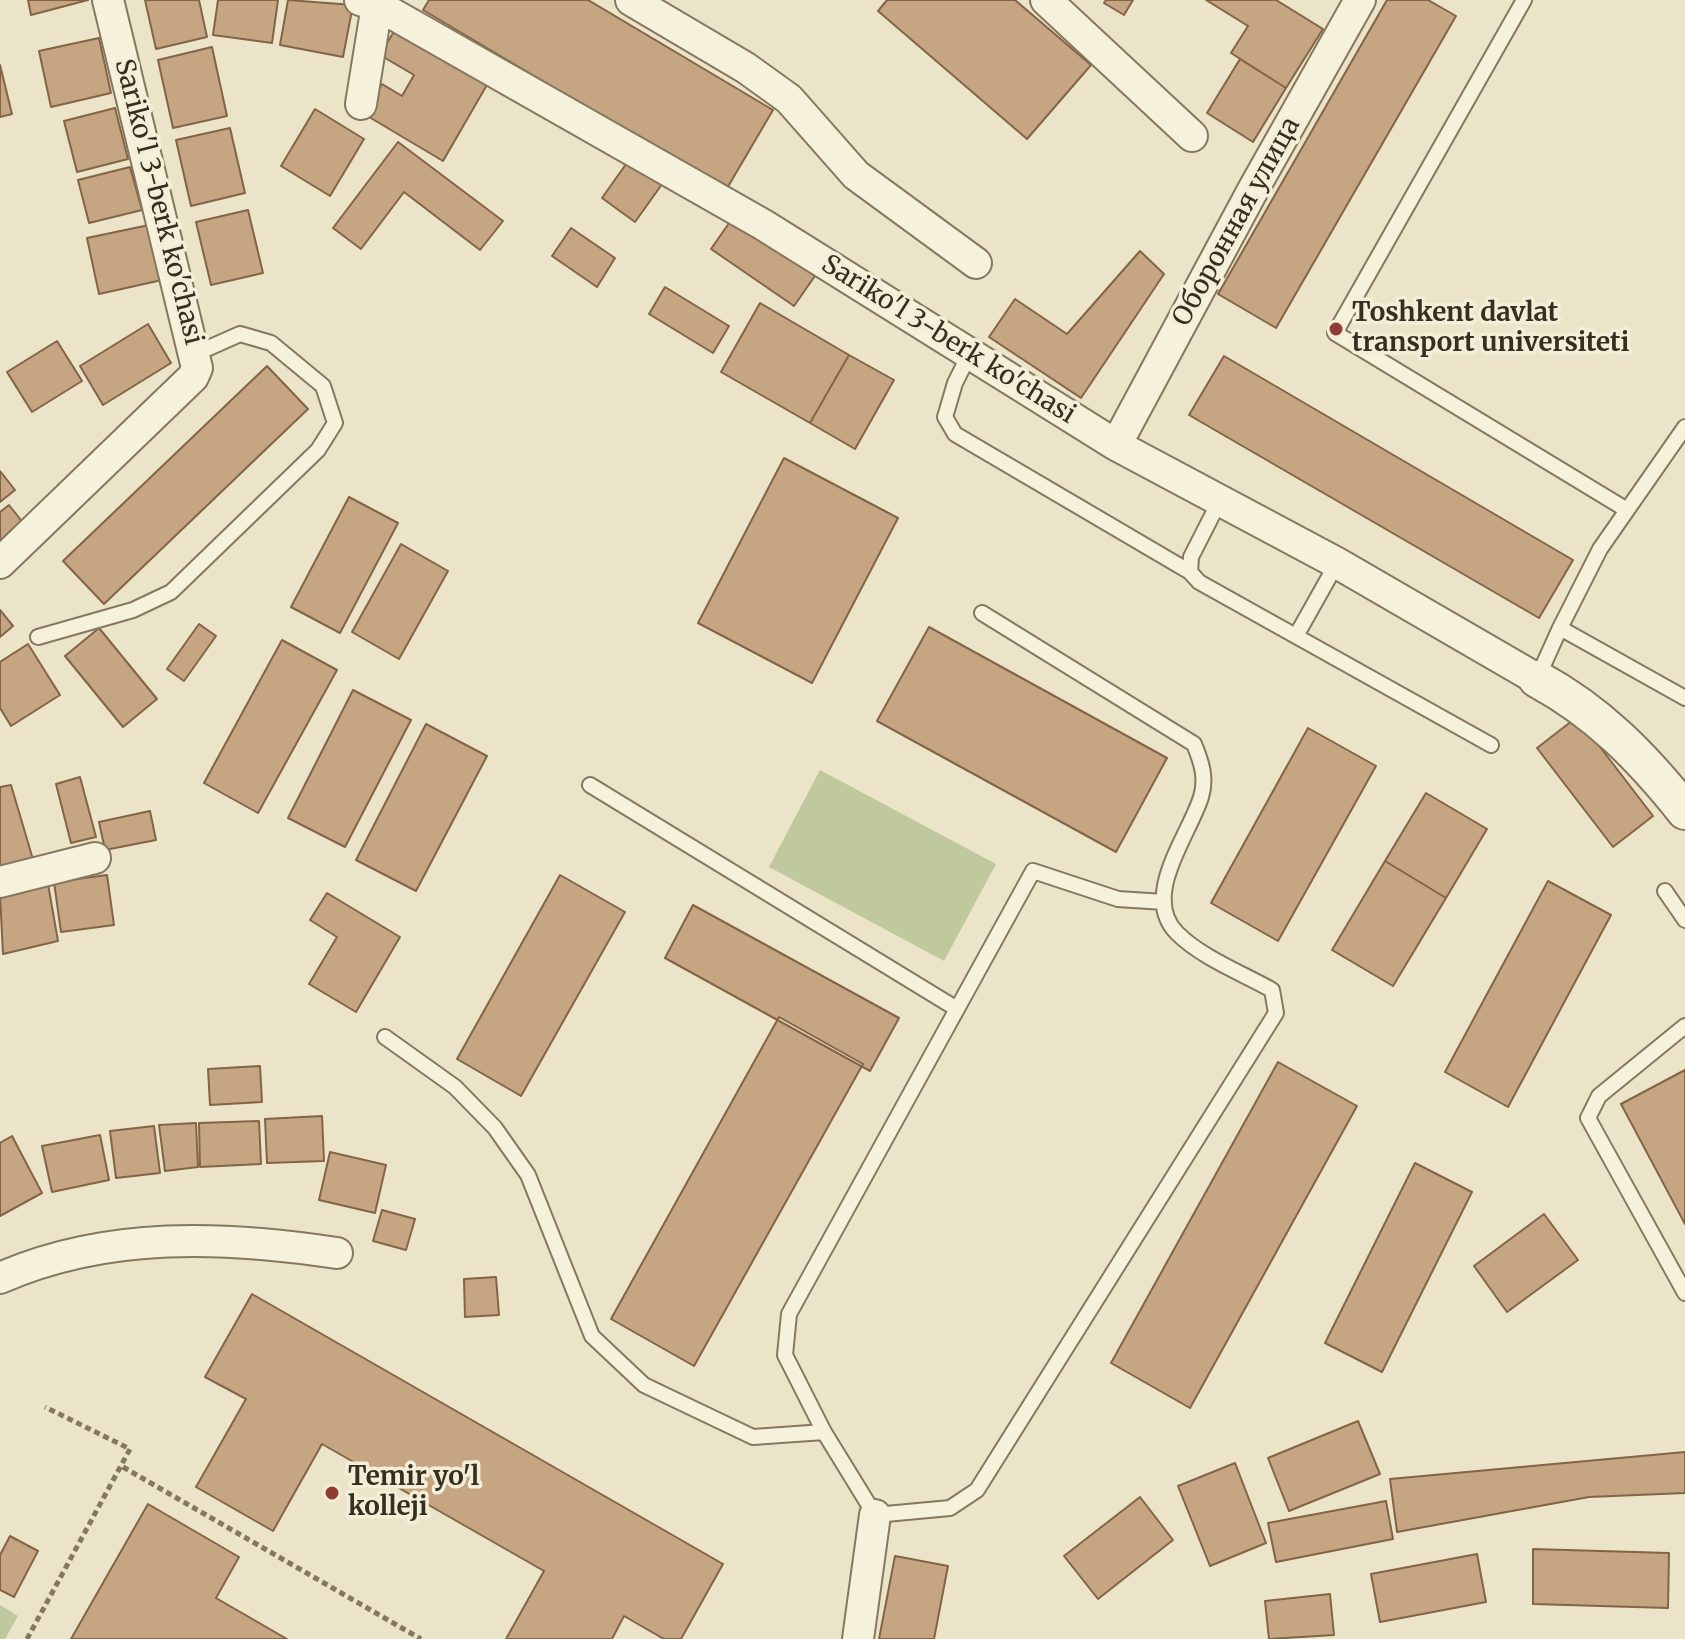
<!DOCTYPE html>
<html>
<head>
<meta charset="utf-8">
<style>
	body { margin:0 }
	canvas { display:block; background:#ebe4c8 }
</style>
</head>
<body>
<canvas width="1685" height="1639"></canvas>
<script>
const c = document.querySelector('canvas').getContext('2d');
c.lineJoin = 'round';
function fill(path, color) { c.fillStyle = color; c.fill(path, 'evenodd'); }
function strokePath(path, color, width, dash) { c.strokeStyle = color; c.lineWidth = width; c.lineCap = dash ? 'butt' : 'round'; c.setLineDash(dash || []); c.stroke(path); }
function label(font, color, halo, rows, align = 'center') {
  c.font = font + ' Merriweather,serif'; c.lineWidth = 7; c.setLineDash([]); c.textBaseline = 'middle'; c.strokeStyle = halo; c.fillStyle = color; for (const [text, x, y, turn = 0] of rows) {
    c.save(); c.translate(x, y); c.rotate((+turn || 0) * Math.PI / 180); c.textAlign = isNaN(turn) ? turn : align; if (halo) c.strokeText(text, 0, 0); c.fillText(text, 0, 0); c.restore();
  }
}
fill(new Path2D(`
	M820,770L996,864L944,961L769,867Z
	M0,1605L18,1616L5,1639H0Z`), '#bfc99d');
const building = new Path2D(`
	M28,0H88L31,15Z
	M145,0H199L207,37L156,49Z
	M218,0H278L272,43L213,35Z
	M288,0L353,5L343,57L280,45Z
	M429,0H588L773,110L726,190L423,10Z
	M887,0H1015L1091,65L1027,139L878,11Z
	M1106,0H1133L1124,15L1104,3Z
	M1206,0H1276L1323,29L1286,88L1231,53L1248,26Z
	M1387,0H1428L1456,16L1276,328L1218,294Z
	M396,28L488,83L443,161L364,114L382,84L402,96L414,75L380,55Z
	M99,38L111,93L51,107L39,51Z
	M212,47L227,116L173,128L158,60Z
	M1240,59L1286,88L1253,142L1207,113Z
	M0,65L12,114L0,117Z
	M115,108L128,159L77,172L64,121Z
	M315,109L364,139L330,196L281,166Z
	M230,128L245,193L191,206L176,140Z
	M398,142L503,221L480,250L404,192L361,249L333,228Z
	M631,157L665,180L635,222L602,198Z
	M130,167L142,210L89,223L78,180Z
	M248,210L263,273L211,285L196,222Z
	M734,216L817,273L794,306L711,249Z
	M149,225L162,280L99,294L87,238Z
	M571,228L615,258L597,287L552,256Z
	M1140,251L1164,274L1081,398L989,337L1015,299L1067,334Z
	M665,287L729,326L713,353L649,314Z
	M760,303L849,355L810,423L721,372Z
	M148,324L171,363L103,405L80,366Z
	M57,341L82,381L32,412L7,372Z
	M849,355L894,380L855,449L810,423Z
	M1224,356L1573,560L1539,618L1189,415Z
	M267,366L308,409L104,604L63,561Z
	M784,458L898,518L812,683L698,623Z
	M0,471L15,490L0,502Z
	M349,497L398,523L340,633L291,607Z
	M9,505L28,529L0,548V512Z
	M401,544L448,571L399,659L352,632Z
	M0,610L13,626L0,637Z
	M199,624L216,636L184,681L167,669Z
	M929,627L1167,758L1116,852L877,721Z
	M99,628L157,699L123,727L65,656Z
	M282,640L337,670L258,813L204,783Z
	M28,644L60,695L11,726L0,708V662Z
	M353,690L411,720L345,847L288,818Z
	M1577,717L1653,816L1613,847L1537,748Z
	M426,724L487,756L416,891L356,860Z
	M1308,728L1376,766L1278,941L1211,903Z
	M80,777L96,837L71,843L56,784Z
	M11,785L34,863L0,867V787Z
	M1426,793L1487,829L1446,898L1385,861Z
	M150,811L156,840L105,850L99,822Z
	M1385,861L1446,898L1393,986L1332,950Z
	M107,875L114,925L61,932L54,882Z
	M560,875L625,912L521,1096L457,1059Z
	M1548,881L1611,915L1508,1107L1445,1072Z
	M48,884L58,941L3,954L0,895Z
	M327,893L400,937L356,1012L309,984L337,937L310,920Z
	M693,905L899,1018L870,1071L665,958Z
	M779,1017L863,1064L694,1366L611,1319Z
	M1278,1062L1357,1106L1190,1408L1111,1363Z
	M260,1066L262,1102L210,1105L208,1069Z
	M1685,1070V1224L1621,1104Z
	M322,1116L324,1161L267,1163L265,1119Z
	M259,1121L261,1164L200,1167L199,1123Z
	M196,1123L198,1167L165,1171L159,1125Z
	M154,1126L160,1173L116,1178L110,1131Z
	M100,1135L109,1180L52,1192L42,1146Z
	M12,1136L42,1193L0,1216V1143Z
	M330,1152L386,1165L375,1213L319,1200Z
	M1415,1163L1472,1192L1382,1372L1325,1343Z
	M382,1210L415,1219L406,1250L373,1241Z
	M1544,1214L1578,1260L1507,1312L1474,1266Z
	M496,1277L499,1315L465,1317L464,1279Z
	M252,1294L723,1564L681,1639H664L624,1616L612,1639H506L544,1571L322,1444L273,1531L196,1487L246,1399L205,1377Z
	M1358,1421L1380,1474L1289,1511L1268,1458Z
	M1685,1452V1493L1589,1497L1397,1532L1390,1479Z
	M1235,1463L1266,1543L1210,1566L1178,1486Z
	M1140,1497L1173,1540L1098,1599L1064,1556Z
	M1386,1501L1393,1539L1276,1562L1268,1523Z
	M148,1504L239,1557L216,1598L287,1639H71Z
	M10,1536L38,1551L14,1597L0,1590V1555Z
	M1533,1549L1669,1553L1668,1608L1533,1604Z
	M1477,1554L1486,1602L1380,1622L1371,1574Z
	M895,1556L948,1566L934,1639H879Z
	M1330,1594L1334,1635L1269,1639L1265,1601Z`);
fill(building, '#c6a582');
strokePath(building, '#836446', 2);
const service = new Path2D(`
	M1524,0L1335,333L1627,510
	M970,353L955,383L945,417L955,434L1190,572
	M1220,500L1191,557L1190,572L1199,582L1491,745
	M982,613L1194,744C1201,761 1207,778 1201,797C1190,834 1140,896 1177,933C1202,958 1242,973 1272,990L1276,1013L977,1490L950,1508L875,1515L824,1432L785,1355L789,1314L1033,871L1118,899L1164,902
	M1560,628L1600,549L1685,427
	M1296,636L1337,563
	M38,637L133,610L171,592L318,450L335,423L323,386L271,343L240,334L195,354
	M1537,679L1560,628L1685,698
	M590,785L957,1009
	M1665,891L1685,920
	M1685,1026L1599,1096L1588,1118L1685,1293
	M385,1037L455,1087L495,1128L528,1175L592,1336L644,1385L753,1437L824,1432`);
const minor = new Path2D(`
	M360,0L377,5L762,224L1116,445L1337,563L1537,679
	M631,0L746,68L789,99L856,175L976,263
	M1046,0L1192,136
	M361,104L377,5
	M1116,445L1254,188L1360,0
	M0,563L193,377L197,368L108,0
	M0,882L95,858
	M0,1278C107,1231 225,1236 337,1253
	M858,1639L875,1515`);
const tertiary = new Path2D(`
	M1537,679C1598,712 1642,757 1685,811`);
strokePath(service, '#86775f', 18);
strokePath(minor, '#86775f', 34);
strokePath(tertiary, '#86775f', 40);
strokePath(new Path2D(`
	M123,1467L421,1639
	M27,1639L130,1449L45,1407`), '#86775f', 5, [6, 4]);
strokePath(service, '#f6f1db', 14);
strokePath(minor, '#f6f1db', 30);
strokePath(tertiary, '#f6f1db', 36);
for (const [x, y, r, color] of [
	[1336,329,8,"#903c34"],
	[332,1493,8,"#903c34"]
]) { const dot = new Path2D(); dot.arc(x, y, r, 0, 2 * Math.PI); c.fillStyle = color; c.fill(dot); strokePath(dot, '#f3eed7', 3); }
label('26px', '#372e21', '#f3eed7', [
	["Sariko'l 3-berk ko'chasi",158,202,76],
	["Оборонная улица",1237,222,-61],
	["Sariko'l 3-berk ko'chasi",948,340,32]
]);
label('bold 26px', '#372e21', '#f3eed7', [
	["Toshkent davlat",1352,314],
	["transport universiteti",1352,344],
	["Temir yo'l",348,1478],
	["kolleji",348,1508]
], 'left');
</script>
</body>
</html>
